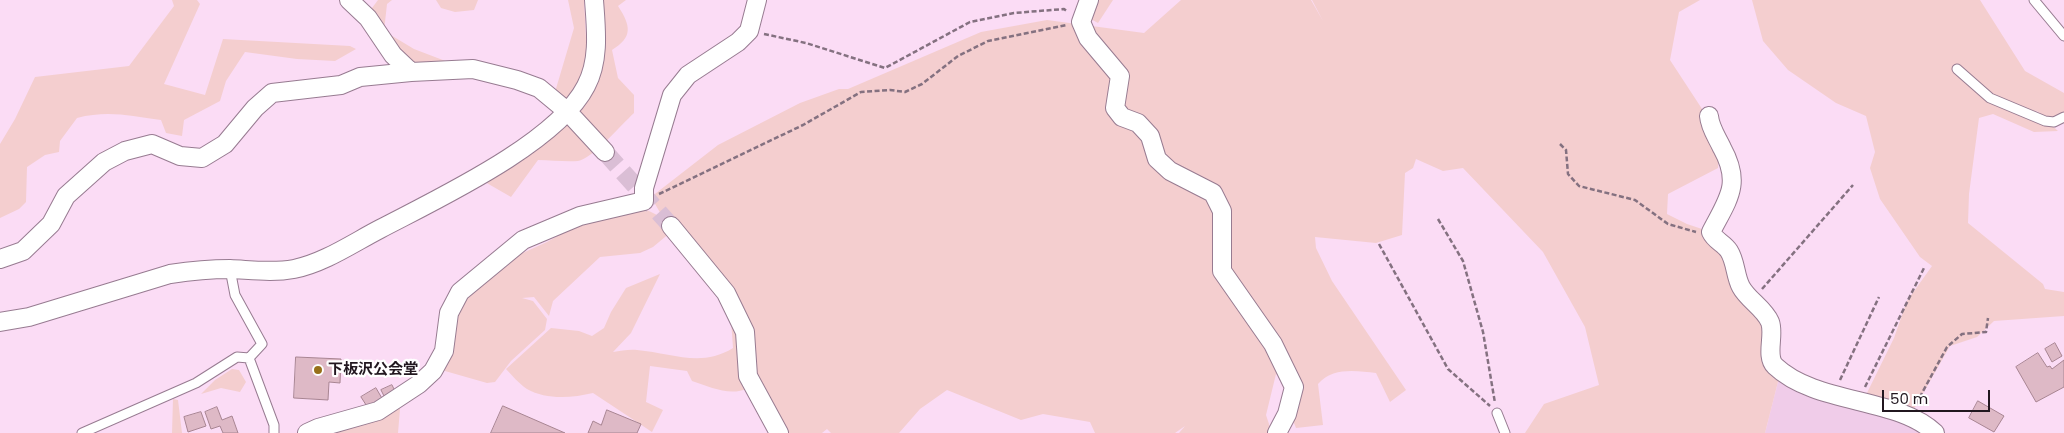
<!DOCTYPE html>
<html>
<head>
<meta charset="utf-8">
<style>
	body { margin:0 }
	#map { position:relative; width:2064px; height:433px; overflow:hidden; background:#fbdcf5; font-family:Poppins,sans-serif }
	canvas { display:block }
	.scale { position:absolute; left:1882px; top:390px; width:108px; height:22px; box-sizing:border-box; border:2px solid #21171f; border-top:0; padding-left:6px; font-size:15px; line-height:18px; white-space:nowrap; color:#21171f; -webkit-text-stroke:4px #fff; paint-order:stroke }
</style>
</head>
<body>
<div id="map">
<canvas width="2064" height="433"></canvas>
<div class="scale">50 m</div>
</div>
<script>
const c = document.querySelector('canvas').getContext('2d');
c.lineJoin = 'round';
function fill(path, color) { c.fillStyle = color; c.fill(path, 'evenodd'); }
function strokePath(path, color, width, dash) { c.strokeStyle = color; c.lineWidth = width; c.lineCap = dash ? 'butt' : 'round'; c.setLineDash(dash || []); c.stroke(path); }
function label(font, color, halo, rows, align = 'center') {
  c.font = font + ' Poppins,"Noto Sans JP",sans-serif'; c.lineWidth = 4.5; c.setLineDash([]); c.textBaseline = 'middle'; c.strokeStyle = halo; c.fillStyle = color; for (const [text, x, y, turn = 0] of rows) {
    c.save(); c.translate(x, y); c.rotate((+turn || 0) * Math.PI / 180); c.textAlign = isNaN(turn) ? turn : align; if (halo) c.strokeText(text, 0, 0); c.fillText(text, 0, 0); c.restore();
  }
}
fill(new Path2D(`
	M1781,370L1929,433H1765Z`), '#f0cce9');
fill(new Path2D(`
	M172,0H197L200,4L164,84L205,95L223,39L350,46L356,49L335,61L297,59L245,52L226,81L220,101L184,120L182,136L166,133L161,120C130,116 108,110 77,118L60,141L59,152L45,155L27,167L26,202L19,209L0,218V144L15,119L35,77L129,66L174,6Z
	M378,0H392L387,4L384,31L414,49L448,62H409L371,23L372,8Z
	M436,0H478L474,10L455,12L441,8Z
	M568,0H584L587,58L572,106L555,92L574,28Z
	M599,0H626L618,6C631,26 633,37 612,50L618,78L634,95V113C622,124 592,159 578,161C565,162 551,160 538,160L511,197L485,182L579,116L584,104Z
	M1093,0H1113L1098,23L1087,17Z
	M1181,0H1311L1323,21L1312,0H1700L1679,12L1670,60L1706,115L1719,148L1718,168L1668,194L1667,214L1687,224L1711,232L1767,317L1781,370L1765,433H1525L1544,404L1599,385L1585,327L1543,252L1463,168L1443,171L1416,159L1413,168L1405,173L1402,235L1376,243L1315,237L1316,248L1332,281L1406,390L1390,402L1376,373C1356,371 1333,367 1318,384L1323,425L1296,428L1288,408L1294,387L1276,374L1266,415L1272,433H1179L1185,426L1175,433H1095L1090,422L1043,414L1021,420L947,390L920,409L899,433H831L827,429L822,433H781L748,388C730,397 711,387 692,381L687,371L650,366L646,402L663,410L652,432L593,393C572,398 546,400 527,389C519,384 512,375 506,369L551,328L579,331L592,336L604,328L611,312L626,288L660,274L631,333L613,352C621,351 629,349 637,350C672,353 701,368 733,348L731,320L734,302C702,270 673,237 651,197L718,145L800,103L839,89H848L981,32L1047,20L1144,33Z
	M1752,0H1980L2025,71L2064,93V115L2054,122L2035,110L2058,131L2034,132L1993,114L1979,118L1969,194L1968,223L2043,284L2045,289L2064,292V316L1994,321L1977,337L1950,346L1910,416L1865,397L1894,338L1907,301L1932,266L1920,257L1880,199L1870,168L1875,152L1866,116L1836,103L1788,70L1763,41Z
	M641,207L657,215L671,232L653,247L640,253L600,257L553,301L549,316L534,297L522,298L533,301L547,319L545,330L511,361L495,382L487,383L438,369L458,304L508,265L516,256L547,242L586,220Z
	M232,369L239,370L246,382L240,392L221,388L201,394L215,380Z
	M173,399L178,400L182,433H172Z
	M395,406L400,409L398,433H320Z`), '#f4cecf');
const building = new Path2D(`
	M2055,343L2062,356L2052,362L2045,349Z
	M2038,353L2047,367L2050,366L2052,369L2064,360V387L2036,402L2016,367Z
	M296,357L341,359L340,383L329,382L328,400L294,398Z
	M392,385L395,391L384,396L381,390Z
	M376,388L383,400L368,408L361,397Z
	M1978,401L2004,416L1994,432L1969,418Z
	M503,406L565,433H491Z
	M217,407L222,420L232,416L238,433H223L220,426L211,429L205,412Z
	M607,410L641,424L637,433H588L593,421L601,425Z
	M201,412L206,426L188,432L184,417Z`);
fill(building, '#deb9c6');
strokePath(building, '#a88592', 1);
strokePath(new Path2D(`
	M605,152L671,226`), '#dabed5', 18, [18, 9]);
const service = new Path2D(`
	M2034,0L2064,36
	M1957,69L1990,98L2045,121L2054,122L2064,117
	M230,269L235,295L262,344L249,358L274,425V433
	M1497,413L1505,433
	M82,433L196,383L237,357L249,358`);
const minor = new Path2D(`
	M349,0L368,18L393,55L411,72
	M1089,0L1081,22L1088,38L1120,76L1115,108L1122,117L1138,123L1150,136L1157,159L1170,171L1213,193L1222,211V271L1273,344L1294,387L1287,414L1277,433
	M1709,116C1710,128 1717,137 1722,148C1742,184 1728,199 1711,232C1715,241 1724,243 1729,251C1736,262 1735,276 1741,287C1748,300 1764,308 1770,322C1775,335 1765,356 1775,366C1816,405 1898,397 1935,433
	M671,226L726,293L745,332L748,376L779,433
	M0,259L23,251L51,224L66,196L104,162L125,151L152,144L180,156L202,158L225,144L255,108L272,93L341,85L360,77L411,72L473,69L517,80L539,88L568,112L605,152
	M0,322L29,317L170,274C190,271 210,269 230,269C252,270 273,273 294,269C324,263 353,243 380,229C437,199 557,143 586,86C600,60 596,28 594,0
	M307,433L318,428L378,411L419,384L433,371L444,351L449,313L460,292L523,240L580,216L644,201V188L672,95L688,75L738,42L749,31L757,0`);
strokePath(service, '#977b91', 11);
strokePath(minor, '#977b91', 20);
strokePath(new Path2D(`
	M764,34L806,43L885,68L970,22L1014,13L1064,9L1068,12
	M1560,144L1566,150L1568,174L1579,186L1635,200L1668,224L1696,232
	M659,194L803,125L861,92L890,90L905,92L922,84L958,56L988,41L1067,25
	M1438,219L1463,261L1483,332L1495,403
	M1379,244L1448,369L1490,406
	M1762,289L1853,185
	M1840,380L1879,297
	M1865,387L1924,268
	M1916,404L1947,347L1962,334L1986,332L1988,318`), '#847180', 2.5, [5, 2.5]);
strokePath(service, '#fff', 9);
strokePath(minor, '#fff', 18);
for (const [x, y, r, color] of [
	[318,370,5,"#97701a"]
]) { const dot = new Path2D(); dot.arc(x, y, r, 0, 2 * Math.PI); c.fillStyle = color; c.fill(dot); strokePath(dot, '#fff', 2); }
label('bold 15px', '#21171f', '#fff', [
	["下板沢公会堂",328,370]
], 'left');
</script>
</body>
</html>
